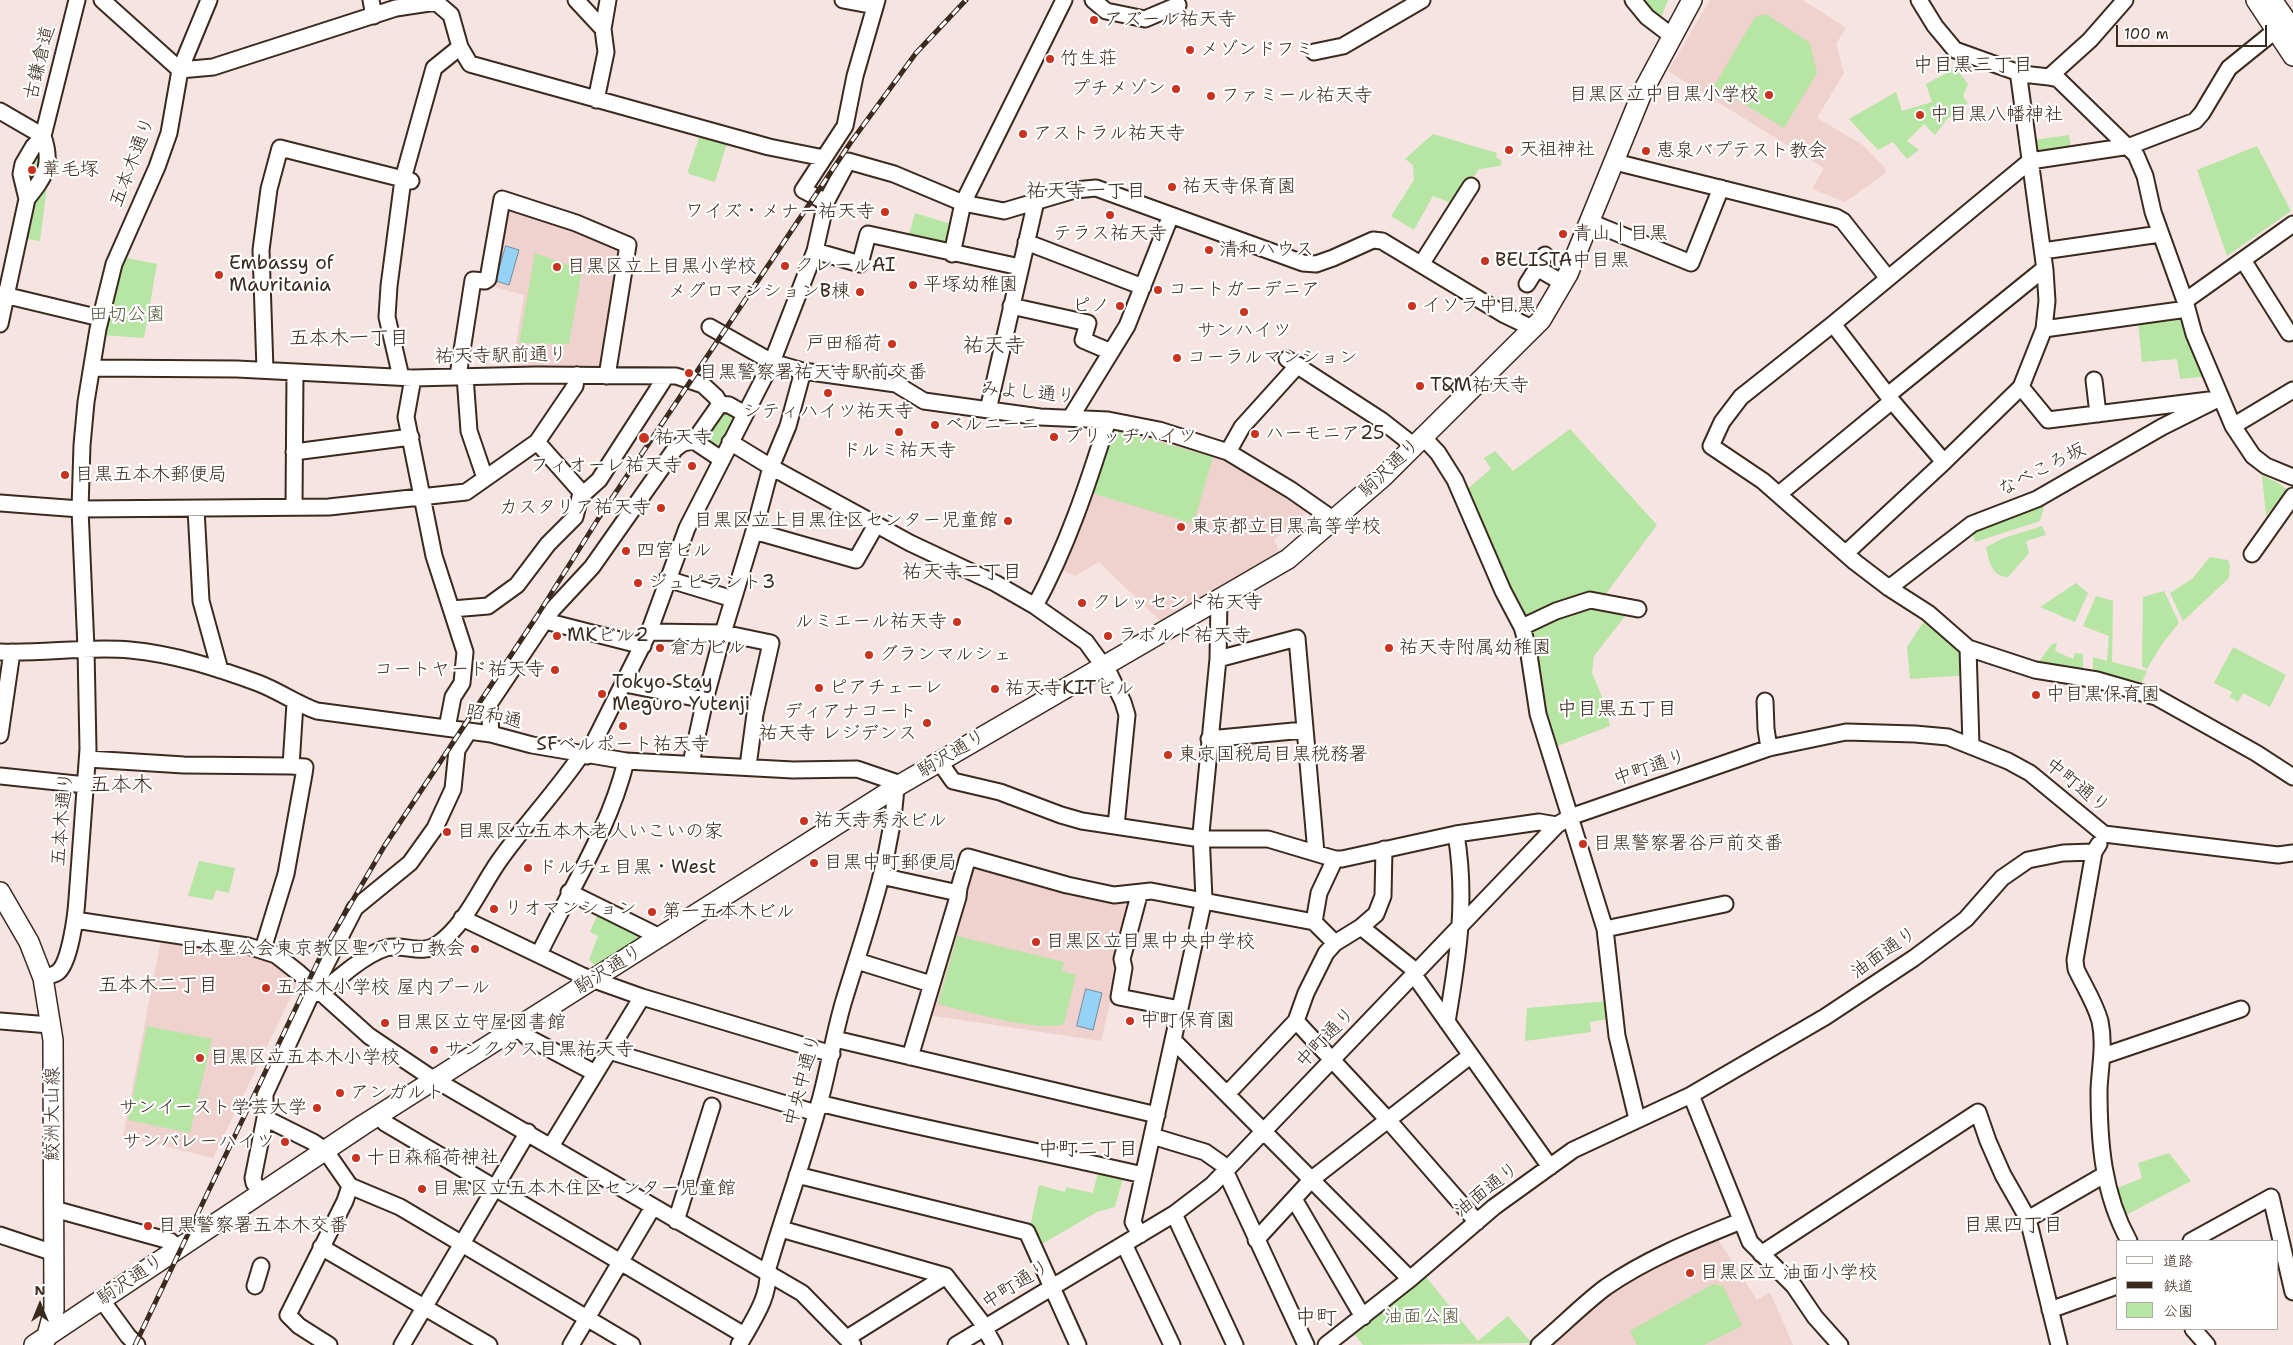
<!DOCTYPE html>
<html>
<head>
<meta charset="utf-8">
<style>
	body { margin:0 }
	#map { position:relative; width:2293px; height:1345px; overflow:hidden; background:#f6e4e2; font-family:"Shantell Sans","Klee One",sans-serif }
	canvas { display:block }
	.legend { position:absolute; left:2116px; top:1240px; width:162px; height:90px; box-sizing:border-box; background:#fff; border:1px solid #b1aaa5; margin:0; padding:6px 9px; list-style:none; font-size:15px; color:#3b2a1e }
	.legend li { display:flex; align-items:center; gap:10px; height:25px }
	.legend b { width:25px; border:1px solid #b1aaa5 }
	.north { position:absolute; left:15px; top:1280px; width:50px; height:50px; -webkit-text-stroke:4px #fff; paint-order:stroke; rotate:0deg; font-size:14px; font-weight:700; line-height:20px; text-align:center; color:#3b2a1e }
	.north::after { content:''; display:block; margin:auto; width:18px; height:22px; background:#3b2a1e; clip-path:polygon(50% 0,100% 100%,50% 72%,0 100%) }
	.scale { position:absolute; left:2116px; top:25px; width:151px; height:22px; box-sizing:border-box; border:2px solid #3b2a1e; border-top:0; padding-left:6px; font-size:15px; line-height:18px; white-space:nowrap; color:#3b2a1e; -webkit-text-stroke:4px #fff; paint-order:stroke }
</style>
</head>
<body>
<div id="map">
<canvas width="2293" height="1345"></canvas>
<ul class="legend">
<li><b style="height:6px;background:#fff"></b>道路</li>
<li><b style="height:6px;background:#3b2a1e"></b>鉄道</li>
<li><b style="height:14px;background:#b6e5a4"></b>公園</li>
</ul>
<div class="north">N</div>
<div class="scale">100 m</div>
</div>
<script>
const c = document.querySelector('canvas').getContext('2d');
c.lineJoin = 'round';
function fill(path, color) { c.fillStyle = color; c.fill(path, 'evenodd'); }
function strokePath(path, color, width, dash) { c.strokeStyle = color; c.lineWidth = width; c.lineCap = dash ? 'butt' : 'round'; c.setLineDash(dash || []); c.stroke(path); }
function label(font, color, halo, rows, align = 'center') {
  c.font = font + ' "Shantell Sans","Klee One",sans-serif'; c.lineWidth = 4.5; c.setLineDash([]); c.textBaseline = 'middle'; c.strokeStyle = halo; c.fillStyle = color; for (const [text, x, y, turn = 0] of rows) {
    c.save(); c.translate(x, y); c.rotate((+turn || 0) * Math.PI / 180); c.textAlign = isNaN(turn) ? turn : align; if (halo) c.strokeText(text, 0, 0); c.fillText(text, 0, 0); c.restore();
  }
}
fill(new Path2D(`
	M1710,0H1803L1846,28L1836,44L1844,73L1817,118L1863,145L1884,167L1886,173L1845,202L1812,189L1824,168L1668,71Z
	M505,204L623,247L602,368L512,367L524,295L490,286Z
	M1117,425L1227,455L1313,507L1274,540L1280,552L1160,621L1099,562L1075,576L1057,568L1106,431Z
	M974,866L1129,906L1112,977L1116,978L1101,1041L928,1015Z
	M161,940L265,956L299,980L213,1158L123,1136Z
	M1716,1236L1757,1300L1770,1292L1793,1345H1545L1586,1311L1669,1254Z`), '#efd1cd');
fill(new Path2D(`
	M1640,0H1668L1660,20Z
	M1766,14L1810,43L1817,73L1784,128L1714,86L1755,17Z
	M1954,69L1959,72L1968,84L1963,96L1968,103L1947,119L1935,135L1924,124L1907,141L1919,150L1907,159L1893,142L1878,150L1849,119L1896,92L1902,111L1932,102L1926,84Z
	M1433,134L1497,153L1496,157L1502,161L1500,166L1479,169L1456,205L1433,196L1414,230L1391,216L1414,180L1413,165L1405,159Z
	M700,135L727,143L715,182L689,174L688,171Z
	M2069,135L2071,150L2036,154L2034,140Z
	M2257,146L2291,211L2227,256L2197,170Z
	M40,149L44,158L29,187L27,166Z
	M47,186L40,241L24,238L30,200Z
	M915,213L954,225L949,248L908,238Z
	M535,253L582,270L569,344L519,343Z
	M122,257L157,264L144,338L102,335Z
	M2182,314L2211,376L2180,379L2177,359L2142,362L2138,321Z
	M726,410L733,414L735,421L721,444H714L708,441L707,435L719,414Z
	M1570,429L1657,525L1602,599L1522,620L1464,492L1491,469L1484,458L1495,451L1513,471Z
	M1117,430L1213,457L1195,518L1191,523L1091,493L1110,435Z
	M2262,475L2280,484L2287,490L2266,516Z
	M2045,503L2040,521L1975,542L1973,535L1979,530Z
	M2042,526L2046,535L2026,541L2029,553L2008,577C1991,577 1989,560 1986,547L2004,538Z
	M2210,557L2228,560L2230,566L2229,578L2183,621L2170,593L2192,579Z
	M2076,583L2088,593L2075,622L2040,607Z
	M2164,591L2179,623L2162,644L2147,669L2142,666L2143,597Z
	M2096,596L2113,601L2112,662L2147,671L2142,682L2093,674V657L2107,661L2109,636L2083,626Z
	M1590,604L1629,611L1594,656L1592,673L1605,704L1610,726L1552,748L1529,628Z
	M1928,615L1968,648L1969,675L1910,679L1907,647Z
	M2055,643L2057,644L2055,651L2073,659L2075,653L2083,654V671L2038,663L2051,645Z
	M2233,647L2286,675L2270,707L2243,693L2238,702L2230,697L2232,692L2214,683Z
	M199,861L235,868L229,893L216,890L213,900L188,896Z
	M599,911L651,936L599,968L589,960L598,936L590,932Z
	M957,936L1064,962L1062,971L1076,975L1064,1024C1040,1033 966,1011 938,1004Z
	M1609,1001L1610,1019L1590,1022L1591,1032L1525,1041L1527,1008Z
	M147,1026L212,1039L190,1133L128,1120Z
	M2169,1153L2191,1181L2124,1216L2115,1189L2142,1178L2138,1163Z
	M1099,1168L1124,1174L1115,1207L1097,1212L1037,1247L1029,1231L1039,1185L1065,1192L1066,1187L1093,1193Z
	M1426,1277L1478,1341L1508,1316L1532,1343L1363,1345L1355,1335Z
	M1713,1284L1723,1286L1742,1326L1704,1345H1637L1630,1331Z`), '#b6e5a4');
const water = new Path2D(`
	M506,246L519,250L509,285L496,281Z
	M1086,989L1102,993L1093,1030L1077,1026Z`);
fill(water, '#96d1f6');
strokePath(water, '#728ea0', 1);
const minor = new Path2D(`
	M102,0L180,70
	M371,0L374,16
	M576,0L603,29
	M843,0L875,6
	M1093,0L1106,11L1145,19L1178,5
	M1633,0L1647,17L1672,36
	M1919,0L1935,26L1955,50L2022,74L2049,77
	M2125,0L2090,40L2049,77L2058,79L2136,155L2145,176L2153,212L2185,301L2194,334L2233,426L2253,456L2266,466L2293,477
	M2276,30L2229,68L2202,113L2195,121L2130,146L2030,161L1833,324L1741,397L1722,422L1711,446L1763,481L1855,562L1889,588L1928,613L1968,648L2035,670L2097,680L2156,697L2256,753L2293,777
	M1314,52L1343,46L1422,0
	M180,70L213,67L396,8L436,2L451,15L460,47L470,64L769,147L824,158
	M596,100L606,52L603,29L608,0
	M0,111L43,136
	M1615,162L1836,217L1843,221L1887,277
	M27,199C45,176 53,165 43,136
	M826,202L803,190L845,126L855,76L877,0
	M1590,222L1691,263L1721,188
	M1026,242L1143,287
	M815,251L860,264L868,234L1020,267
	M2043,251L2160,234
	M952,254L963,203L1064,0
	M2243,260L2289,333
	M1422,263L1471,186
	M1537,268L1545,255
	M1527,284L1537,268L1563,283
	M0,294L100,318
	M2185,301L2293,224
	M1011,306L1088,323L1083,340L1111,352
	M0,324L27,199L21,174L23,164L33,147L43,136L77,0
	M1833,324L1892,401L1944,462
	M710,327L772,362L803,371L896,384L924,401L1040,417L1108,420L1159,430L1228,452L1291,490L1334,520
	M2044,329L2187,309
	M1287,359L1381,420L1413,445
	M92,368L237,369L413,378L536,375L676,376L703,385L716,397L720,404
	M265,370L261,250L269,189L280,148L411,181
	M458,376L473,280L485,281L488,279L502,199L576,223L628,245L607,376
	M465,376L469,431L485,478
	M401,377L387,317L389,286L403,179L434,68L460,47
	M413,378L406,417L434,556L465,652L462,683L453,697L447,728
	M2094,380L2098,414
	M2021,387L2048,420L2209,400
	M1888,395L2040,272L2045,270
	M988,410L1036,201
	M1071,417L1127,326L1171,215
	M2233,426L2293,390
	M1422,436L1438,453L1455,480L1503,591L1522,627L1528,648L1538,714L1605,929L1617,1036L1637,1119
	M537,442L583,494
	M730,442L771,467L910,543L995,583L1035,606L1086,642L1110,675L1123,702L1127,715L1116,826
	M294,452L411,437
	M1228,452L1242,427L1298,365
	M721,459L694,441L720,404L729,405L745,414
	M1779,494L1892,401
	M0,503L80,509L329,507L466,492L537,442L575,386L577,375
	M294,507L295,372
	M196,509L201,601L220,670
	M754,531L856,560L876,525
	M1846,553L1944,462L2021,387L2044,329L2047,301L2045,270L2019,78L2022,74
	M2252,554L2293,496
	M667,579L733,599
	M1889,588L1972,524L2037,499L2162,427L2220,398
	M1035,606C1067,547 1088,484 1108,420
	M452,609L488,606L517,585L548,544L575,517L580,497L599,480L663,381V376
	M545,621L643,646
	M1522,627L1556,611L1590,600L1638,609
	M649,632L723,633L771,643L755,714L748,766
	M1968,648L1971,745
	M0,652C43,654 86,646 130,650C174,654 217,668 258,683C279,691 297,704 317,711L491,734L532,745L626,761L793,770L857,769L901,784
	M1218,659L1297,638L1316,853
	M625,684L705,700
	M1765,701L1766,729L1769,748
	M469,731L457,750L453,789L435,828L410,863L355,908L314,988L265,1094V1118L313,1142L325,1150L350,1186L400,1207L632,1345
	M491,734L489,704L552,610L592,567L675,449L683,443L694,441
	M0,735L12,652
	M1209,739L1304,730
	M587,756L649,632L687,528L772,362L815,251L826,202L848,161L894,174L963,203L1004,211L1075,190L1096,188L1303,263L1316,264L1333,258L1373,240L1382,241L1505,315L1534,329
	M88,759L184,765L291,766
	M939,761L953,781L1000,792L1061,815L1082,821L1201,839H1268L1335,859H1342L1456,834L1539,822L1557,825
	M691,763L705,700L723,633L754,531L771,467L788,426L803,371
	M0,776L86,785
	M2104,834L2278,855L2293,853
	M2099,844L2094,852L2075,960L2076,969C2084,986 2095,1003 2100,1021C2105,1045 2100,1066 2099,1090C2099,1143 2103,1194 2129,1241
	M881,876L958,893
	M569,892L660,937
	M1136,893L1138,899L1122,959L1124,968L1119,997L1180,1009
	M462,918L583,976L642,997L832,1054
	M75,920L248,946L276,955L299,973L369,1036L427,1075L802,1293L853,1345
	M1314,922L1319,893L1335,859
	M1361,927L1417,972
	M1605,929L1725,904
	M263,949L286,874L304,774L305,767L291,766L295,703
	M539,954C569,892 610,828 626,761
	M857,961L931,984
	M1414,975L1550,1167
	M43,978C48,976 54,975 58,972C70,962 76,915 77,899L88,749L86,649L80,509L82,445L86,402L98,329L114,264L157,167L169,133L180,70L209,0
	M321,994C336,979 366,954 386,948C404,943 421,956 438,944C466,924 480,888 499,861C525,824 556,792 581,755
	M0,1021L50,1025
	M1296,1021L1388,1120L1477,1222
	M1447,1022C1458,957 1467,900 1456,834
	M517,1028L527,1037L595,1073
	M835,1039L1157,1115
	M1173,1040L1410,1279
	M609,1051L816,1113
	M2103,1056L2241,1009
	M910,1057L958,897L959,888L968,857L1067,885L1114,895L1151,891L1314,922L1335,943
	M1228,1093L1296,1021L1306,993L1326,953L1335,943L1361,927L1376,914L1383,896L1384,849
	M1691,1095L1750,1242L1794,1286L1815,1317L1840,1345
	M819,1103C927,1130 1035,1150 1143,1175
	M378,1116L385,1123L744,1335
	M1152,1136L1205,1152L1222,1164L1306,1345
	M551,1146L642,997
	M797,1175L1027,1232L1078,1345
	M262,1193L254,1183L253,1178L265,1118
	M1294,1199L1363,1317
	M54,1209L170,1241L178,1248
	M1174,1214L1235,1345
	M2028,1219L2104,1175
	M676,1221L712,1106
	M781,1229L946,1276L980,1320L994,1345
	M0,1235L54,1253
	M1140,1235L1133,1222L1204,899L1201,833L1218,659L1219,599
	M1256,1240L1312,1179L1470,1056
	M2191,1241L2271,1197L2293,1292
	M1124,1244L1172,1345
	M321,1247L489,1345
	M1761,1254L1978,1112L1988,1141L2003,1175L2028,1219L2059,1345
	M255,1286L261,1266
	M101,1299L128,1336L137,1345
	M2050,1310L2117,1286
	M2193,1329L2207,1345
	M847,1338L946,1276
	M329,1345L299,1326L288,1315L345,1201L350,1186
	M402,1345L528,1132
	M571,1345L653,1207
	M739,1345C753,1320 770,1298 768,1268C784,1213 804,1159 819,1104C829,1069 834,1032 845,997C866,928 891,860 896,788
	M956,1345L1174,1214L1212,1185L1557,825L1570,817L1769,748L1846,732L1915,734L1948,737L2008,761L2030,773L2104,834
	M1326,1345L1410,1279L1494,1207L1573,1150L1691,1095L1825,1017L1914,958L1966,919L2002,878L2028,860L2063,853L2094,852
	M1539,1345C1561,1327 1583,1304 1606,1287C1648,1258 1694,1240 1741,1221`);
const major = new Path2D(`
	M2256,0L2293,56
	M2272,0L2293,30
	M0,892L29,942L43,978L53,1040L54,1310L46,1339
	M34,1345L363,1125L901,784L1288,559L1383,477L1541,320L1568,274L1642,93L1692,0`);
strokePath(minor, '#3b2a1e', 19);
strokePath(major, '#3b2a1e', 22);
strokePath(minor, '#fff', 15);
strokePath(major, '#fff', 19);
const rail = new Path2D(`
	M135,1345L323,951L385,845L537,616L600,516L851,142L916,53L966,0`);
strokePath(rail, '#3b2a1e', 5);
strokePath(rail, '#fff', 3, [9]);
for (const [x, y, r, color] of [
	[1094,20,5,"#c8321e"],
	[1190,50,5,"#c8321e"],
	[1050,59,5,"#c8321e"],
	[1176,89,5,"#c8321e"],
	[1769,95,5,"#c8321e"],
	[1211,96,5,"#c8321e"],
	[1920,115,5,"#c8321e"],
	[1023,134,5,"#c8321e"],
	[1509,150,5,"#c8321e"],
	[1646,151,5,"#c8321e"],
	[32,170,5,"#c8321e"],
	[1172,187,5,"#c8321e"],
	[885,212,5,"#c8321e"],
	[1110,215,5,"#c8321e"],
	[1563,234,5,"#c8321e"],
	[1209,250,5,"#c8321e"],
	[1485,261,5,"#c8321e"],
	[785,266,5,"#c8321e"],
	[557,267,5,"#c8321e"],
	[219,275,5,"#c8321e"],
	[913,285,5,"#c8321e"],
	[1158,290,5,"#c8321e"],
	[860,292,5,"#c8321e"],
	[1120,306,5,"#c8321e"],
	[1412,306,5,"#c8321e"],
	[1244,312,5,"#c8321e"],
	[892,344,5,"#c8321e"],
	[1177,358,5,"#c8321e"],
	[689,373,5,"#c8321e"],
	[1420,386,5,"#c8321e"],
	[828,393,5,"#c8321e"],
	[935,425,5,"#c8321e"],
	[899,432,5,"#c8321e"],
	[1255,434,5,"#c8321e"],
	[1054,437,5,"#c8321e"],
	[644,438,6,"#c8321e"],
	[692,466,5,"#c8321e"],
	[65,475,5,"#c8321e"],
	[661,508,5,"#c8321e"],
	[1008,521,5,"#c8321e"],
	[1181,527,5,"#c8321e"],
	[626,551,5,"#c8321e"],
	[638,583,5,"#c8321e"],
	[1082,603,5,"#c8321e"],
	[957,622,5,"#c8321e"],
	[557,636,5,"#c8321e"],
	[1108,636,5,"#c8321e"],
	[660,648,5,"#c8321e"],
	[1389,648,5,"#c8321e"],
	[869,655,5,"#c8321e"],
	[555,670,5,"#c8321e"],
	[819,688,5,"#c8321e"],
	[995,689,5,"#c8321e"],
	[602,694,5,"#c8321e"],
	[2036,695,5,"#c8321e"],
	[927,723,5,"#c8321e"],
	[623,726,5,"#c8321e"],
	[1168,755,5,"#c8321e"],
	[804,821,5,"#c8321e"],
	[447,832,5,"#c8321e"],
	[1583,844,5,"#c8321e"],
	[814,863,5,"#c8321e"],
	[528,868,5,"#c8321e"],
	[494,909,5,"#c8321e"],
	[652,912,5,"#c8321e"],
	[1036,942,5,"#c8321e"],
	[475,949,5,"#c8321e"],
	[266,988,5,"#c8321e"],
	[1130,1021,5,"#c8321e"],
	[385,1023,5,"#c8321e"],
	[434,1050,5,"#c8321e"],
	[200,1058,5,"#c8321e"],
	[340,1093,5,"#c8321e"],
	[317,1108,5,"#c8321e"],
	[285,1142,5,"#c8321e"],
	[356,1158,5,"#c8321e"],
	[422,1189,5,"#c8321e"],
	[148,1226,5,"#c8321e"],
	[1690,1273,5,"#c8321e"]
]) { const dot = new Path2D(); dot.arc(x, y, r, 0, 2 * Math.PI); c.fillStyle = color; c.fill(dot); strokePath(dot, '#fff', 2); }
label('19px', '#3b2a1e', '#fff', [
	["アズール祐天寺",1104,20],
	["メゾンドフミ",1200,50],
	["竹生荘",1060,59],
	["プチメゾン",1166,89,"right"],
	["目黒区立中目黒小学校",1759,95,"right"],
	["ファミール祐天寺",1221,96],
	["中目黒八幡神社",1930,115],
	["アストラル祐天寺",1033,134],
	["天祖神社",1519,150],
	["恵泉バプテスト教会",1656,151],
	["葦毛塚",42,170],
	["祐天寺保育園",1182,187],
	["ワイズ・メナー祐天寺",875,212,"right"],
	["テラス祐天寺",1110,234,"center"],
	["青山｜目黒",1573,234],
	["清和ハウス",1219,250],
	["BELISTA中目黒",1495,261],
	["Embassy of",229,264],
	["Mauritania",229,286],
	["クレールAI",795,266],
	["目黒区立上目黒小学校",567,267],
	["平塚幼稚園",923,285],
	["コートガーデニア",1168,290],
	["メグロマンションB棟",850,292,"right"],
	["ピノ",1110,306,"right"],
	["イソラ中目黒",1422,306],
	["サンハイツ",1244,331,"center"],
	["戸田稲荷",882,344,"right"],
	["コーラルマンション",1187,358],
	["目黒警察署祐天寺駅前交番",699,373],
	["T&M祐天寺",1430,386],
	["シティハイツ祐天寺",828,412,"center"],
	["ベルニーニ",945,425],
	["ハーモニア25",1265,434],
	["ブリッヂハイツ",1064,437],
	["祐天寺",655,438],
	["ドルミ祐天寺",899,451,"center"],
	["フィオーレ祐天寺",682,466,"right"],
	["目黒五本木郵便局",75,475],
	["カスタリア祐天寺",651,508,"right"],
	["目黒区立上目黒住区センター児童館",998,521,"right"],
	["東京都立目黒高等学校",1191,527],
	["四宮ビル",636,551],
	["ジュピラント3",648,583],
	["クレッセント祐天寺",1092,603],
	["ルミエール祐天寺",947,622,"right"],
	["MKビル2",567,636],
	["ラボルト祐天寺",1118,636],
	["倉方ビル",670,648],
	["祐天寺附属幼稚園",1399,648],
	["グランマルシェ",879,655],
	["コートヤード祐天寺",545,670,"right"],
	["Tokyo Stay",612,683],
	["Meguro Yutenji",612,705],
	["ピアチェーレ",829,688],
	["祐天寺KITビル",1005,689],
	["中目黒保育園",2046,695],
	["ディアナコート",917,712,"right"],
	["祐天寺 レジデンス",917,734,"right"],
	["SFベルポート祐天寺",623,745,"center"],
	["東京国税局目黒税務署",1178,755],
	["祐天寺秀永ビル",814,821],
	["目黒区立五本木老人いこいの家",457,832],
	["目黒警察署谷戸前交番",1593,844],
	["目黒中町郵便局",824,863],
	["ドルチェ目黒・West",538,868],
	["リオマンション",504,909],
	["第一五本木ビル",662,912],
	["目黒区立目黒中央中学校",1046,942],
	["日本聖公会東京教区聖パウロ教会",465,949,"right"],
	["五本木小学校 屋内プール",276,988],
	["中町保育園",1140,1021],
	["目黒区立守屋図書館",395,1023],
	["サンクタス目黒祐天寺",444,1050],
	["目黒区立五本木小学校",210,1058],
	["アンガルト",350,1093],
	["サンイースト学芸大学",307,1108,"right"],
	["サンバレーハイツ",275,1142,"right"],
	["十日森稲荷神社",366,1158],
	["目黒区立五本木住区センター児童館",432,1189],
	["目黒警察署五本木交番",158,1226],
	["目黒区立 油面小学校",1700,1273]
], 'left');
label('19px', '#3b2a1e', '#fff', [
	["古鎌倉道",40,63,-76],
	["五本木通り",133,162,-69],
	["祐天寺駅前通り",501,356,-1],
	["みよし通り",1028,393,5],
	["駒沢通り",1390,468,-44],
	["なべころ坂",2042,470,-27],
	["昭和通",494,717,12],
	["駒沢通り",952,754,-31],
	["中町通り",1650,768,-19],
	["中町通り",2077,786,39],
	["五本木通り",63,819,-85],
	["油面通り",1884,953,-35],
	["駒沢通り",609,970,-32],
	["中町通り",1326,1038,-46],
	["中央中通り",803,1080,-75],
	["鮫洲大山線",53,1114,-90],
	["油面通り",1487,1190,-38],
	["駒沢通り",131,1280,-34],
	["中町通り",1016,1285,-32]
]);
label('19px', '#5a5940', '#fff', [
	["田切公園",127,315],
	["油面公園",1422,1317]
]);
label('20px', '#3b2a1e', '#fff', [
	["中目黒三丁目",1973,66],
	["祐天寺一丁目",1086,192],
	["五本木一丁目",349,339],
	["祐天寺二丁目",962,573],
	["中目黒五丁目",1617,710],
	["五本木二丁目",158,986],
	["中町二丁目",1088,1150],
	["目黒四丁目",2013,1226]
]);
label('21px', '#3b2a1e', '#fff', [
	["祐天寺",994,347],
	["五本木",121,786],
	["中町",1316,1319]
]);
</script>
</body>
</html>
